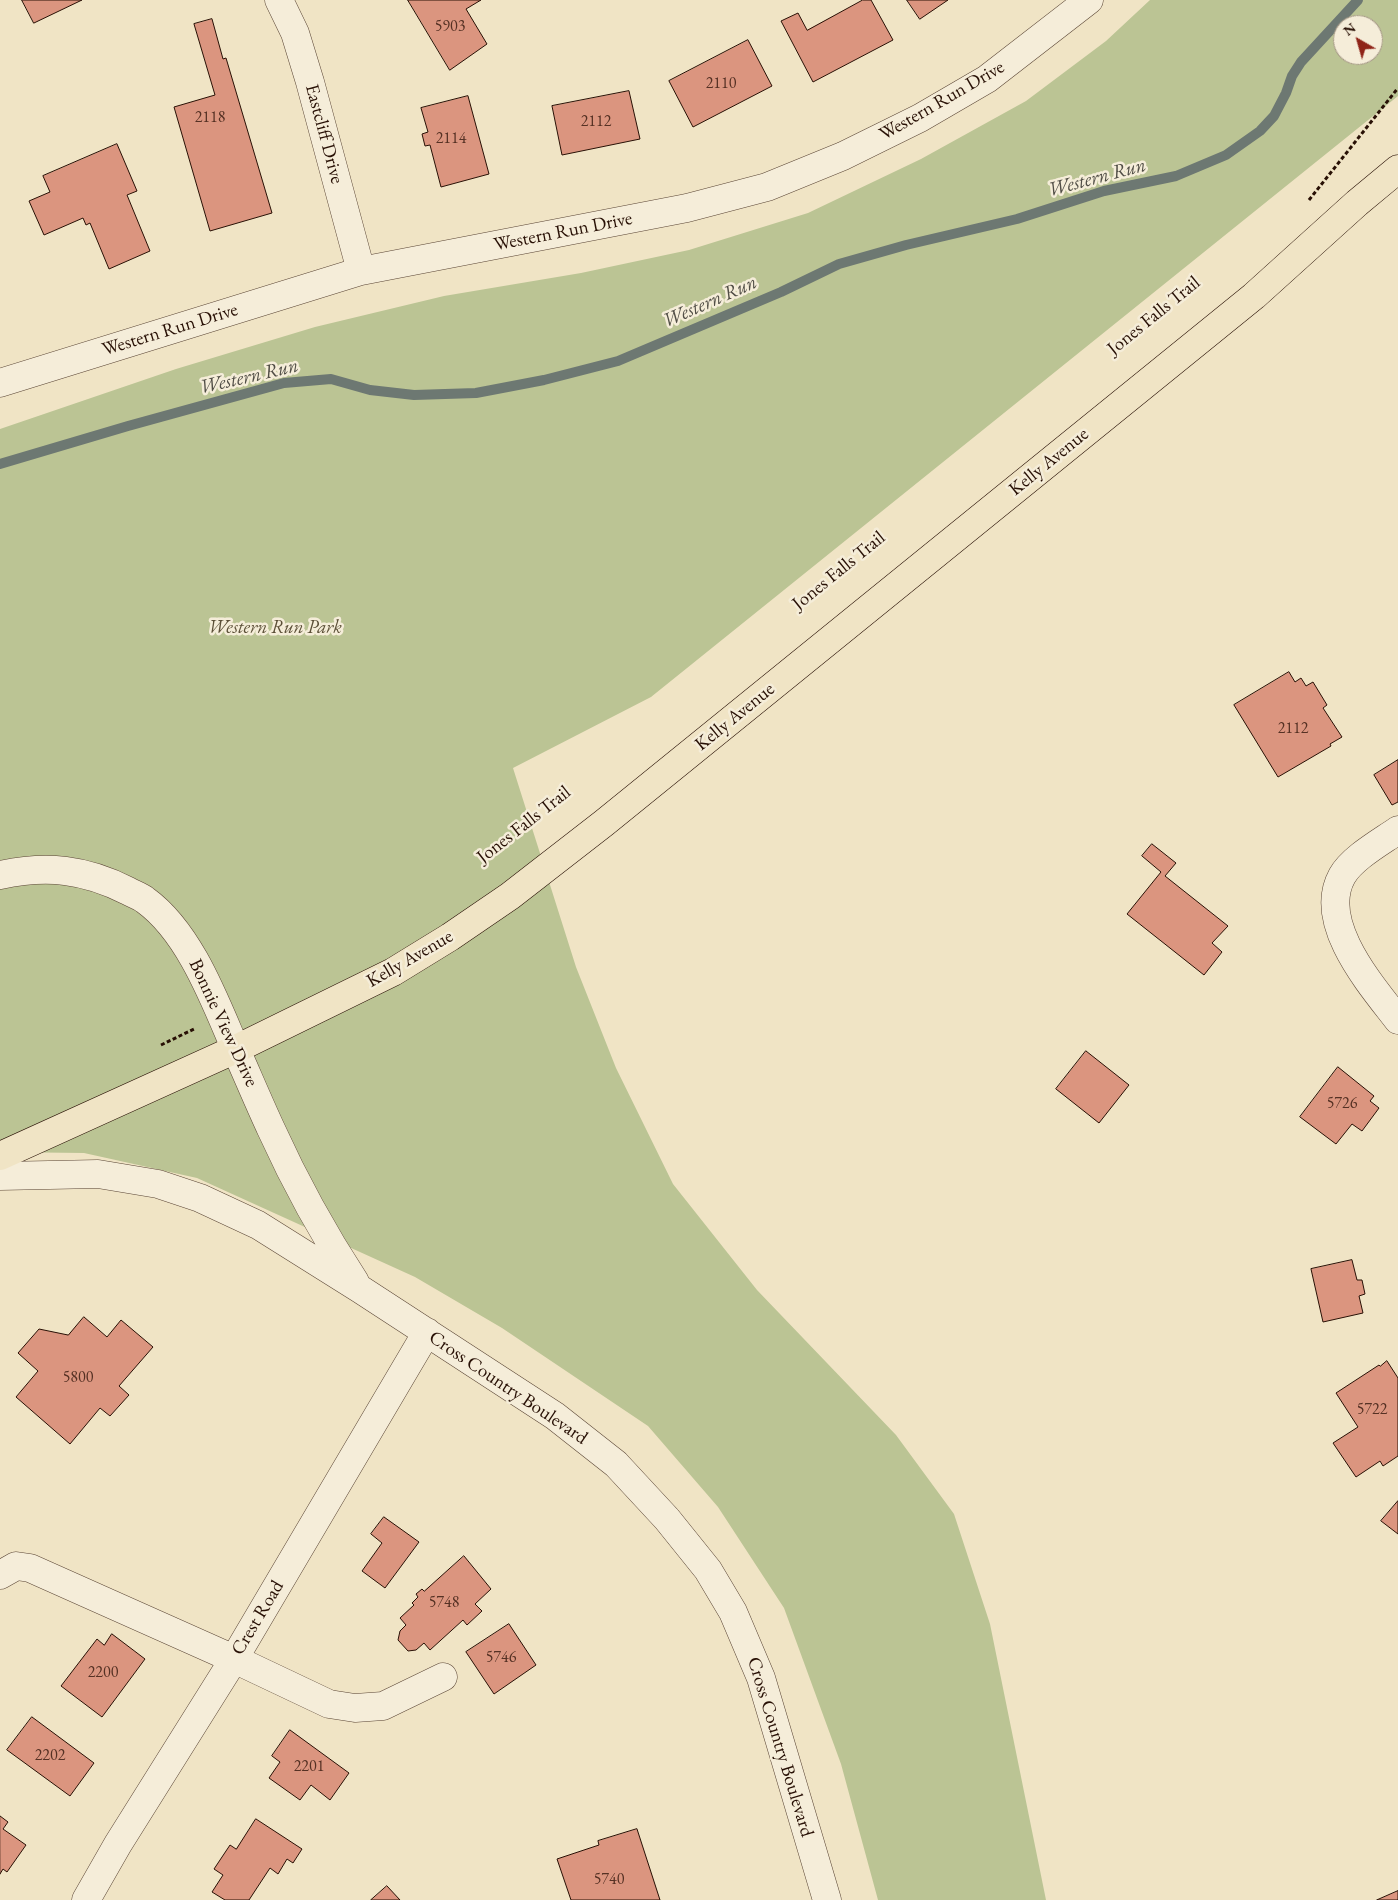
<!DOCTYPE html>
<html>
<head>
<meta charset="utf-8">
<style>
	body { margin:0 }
	#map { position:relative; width:1398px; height:1900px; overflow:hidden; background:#f0e4c5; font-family:"EB Garamond",serif }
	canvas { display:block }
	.north { position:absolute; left:1333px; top:15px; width:50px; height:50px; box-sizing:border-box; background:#f5edd9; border:1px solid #a39584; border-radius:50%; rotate:322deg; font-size:14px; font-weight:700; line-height:20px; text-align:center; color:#281005 }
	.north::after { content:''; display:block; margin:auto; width:18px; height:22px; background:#8f2418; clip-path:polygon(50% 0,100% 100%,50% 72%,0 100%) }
</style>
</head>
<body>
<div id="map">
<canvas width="1398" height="1900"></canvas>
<div class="north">N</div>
</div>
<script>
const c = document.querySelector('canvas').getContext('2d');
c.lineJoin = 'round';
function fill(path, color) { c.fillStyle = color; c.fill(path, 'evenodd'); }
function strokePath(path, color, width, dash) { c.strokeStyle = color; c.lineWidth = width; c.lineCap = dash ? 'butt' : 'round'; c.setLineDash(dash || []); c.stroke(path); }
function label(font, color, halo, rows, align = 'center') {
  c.font = font + ' "EB Garamond",serif'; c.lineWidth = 5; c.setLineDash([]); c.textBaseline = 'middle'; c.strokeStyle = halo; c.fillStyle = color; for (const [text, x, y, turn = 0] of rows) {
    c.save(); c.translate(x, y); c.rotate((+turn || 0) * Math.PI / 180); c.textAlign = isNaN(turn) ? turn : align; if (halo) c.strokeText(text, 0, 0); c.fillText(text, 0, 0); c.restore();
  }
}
fill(new Path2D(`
	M1150,0H1398V96L651,697L513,768L576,967L616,1068L673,1184L757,1290L896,1435L954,1514L990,1624L1046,1900H878L841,1764L784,1608L718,1507L648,1426L502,1328L415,1277L197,1178L84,1153L0,1152V429L176,369L315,327L444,296L581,273L689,250L808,213L921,159L1026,101L1106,41ZM1343,25H1373V55H1343Z`), '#bbc494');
strokePath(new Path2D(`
	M0,464L128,426L284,383L331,379L370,390L414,395L476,393L544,380L618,361L781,292L839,264L906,245L1017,219L1104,191L1176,176L1226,155L1260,131L1274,116L1286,93L1292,76L1301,62L1358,0`), '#6d7872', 10);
const building = new Path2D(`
	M22,0H82L34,23Z
	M408,0H481L466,9L487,44L450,70Z
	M863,0H871L893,40L813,82L781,21L798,13L807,30Z
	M907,0H948L920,19Z
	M212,19L223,59L226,58L272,213L210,231L174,107L215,95L194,24Z
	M748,40L772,86L693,127L669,81Z
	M629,91L640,139L562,155L552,106Z
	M468,96L489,174L441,187L430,145L425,146L422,134L428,132L421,108Z
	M117,144L137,191L127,195L150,251L109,269L90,223L86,225L83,218L44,235L29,201L50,192L43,176Z
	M1289,672L1295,682L1301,678L1306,686L1313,682L1327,705L1323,708L1342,737L1330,744L1331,746L1278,777L1234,705Z
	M1398,760V802L1392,805L1374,775Z
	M1152,844L1176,863L1165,876L1228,926L1212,943L1222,952L1204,975L1127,914L1161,872L1142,856Z
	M1086,1051L1129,1085L1099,1123L1056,1089Z
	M1338,1067L1374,1096L1370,1101L1379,1108L1362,1131L1352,1124L1336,1144L1300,1117Z
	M1352,1260L1357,1280H1362L1365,1294L1359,1296L1363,1313L1323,1322L1311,1269Z
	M84,1317L107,1337L121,1320L153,1347L119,1386L129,1395L110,1416L100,1408L70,1444L16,1397L38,1371L18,1353L39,1329L68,1335Z
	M1387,1361L1398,1378V1456L1383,1466L1380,1461L1356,1477L1333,1443L1358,1427L1336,1393L1379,1365L1380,1366Z
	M1398,1501V1534L1381,1521Z
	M384,1517L419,1542L385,1588L362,1571L382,1543L371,1534Z
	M464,1556L491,1589L475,1604L482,1611L467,1625L463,1620L430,1650L424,1643L416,1650L408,1651L398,1640L400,1631L406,1625L400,1618L414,1605L412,1603L418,1597L416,1594L422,1589L424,1591Z
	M509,1624L536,1665L494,1694L466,1652Z
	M112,1634L145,1659L102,1717L61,1686L97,1639L104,1645Z
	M32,1717L94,1763L70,1796L7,1750Z
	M290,1730L349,1773L330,1800L311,1785L300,1800L269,1778L280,1762L272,1756Z
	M0,1816L8,1822L3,1829L26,1845L7,1872L3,1869L0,1874Z
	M256,1819L302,1849L293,1863L287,1859L278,1874L270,1868L249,1900H225L212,1892L223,1875L214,1869L230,1845L236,1849Z
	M637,1829L660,1900H571L557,1859L599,1845L598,1841Z
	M387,1886L400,1900H371Z
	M1398,1891V1900H1377Z`);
fill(building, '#db957f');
strokePath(building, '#281005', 1);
const minor = new Path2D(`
	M279,0L295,33L310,82L361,271
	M0,383L361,271L687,208L767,187L843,156L920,118L987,79L1089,0
	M1398,830C1381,842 1352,858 1342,876C1316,923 1372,986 1398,1020
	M0,875C47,865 85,869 128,891C133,894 140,896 145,900C188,931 213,996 233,1043C246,1072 258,1101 271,1129C295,1182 323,1233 355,1282
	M0,1176L98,1174L158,1184L200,1198L258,1225L360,1289L555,1416L616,1464L667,1519L708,1570L733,1612L761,1678L827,1900
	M0,1575L16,1566L30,1568L234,1659L329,1704L355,1708L383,1706L443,1677
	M86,1900L118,1844L234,1659L427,1332`);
const major = new Path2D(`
	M0,1156L236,1049L393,972L450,937L510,896L604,823L1254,296L1357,203L1398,169`);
strokePath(minor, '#5a4535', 29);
strokePath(major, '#281005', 29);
strokePath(new Path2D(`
	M1309,200L1398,88
	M161,1045L194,1029`), '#281005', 3, [4, 2.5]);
strokePath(minor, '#f5edd9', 28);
strokePath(major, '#f0e4c5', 28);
label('16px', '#553124', null, [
	["5903",450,27],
	["2110",721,84],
	["2118",210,118],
	["2112",596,122],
	["2114",451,139],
	["2112",1293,729],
	["5726",1342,1104],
	["5800",78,1378],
	["5722",1372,1410],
	["5748",444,1603],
	["5746",501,1658],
	["2200",103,1673],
	["2202",50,1756],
	["2201",309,1767],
	["5740",609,1880]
]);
label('19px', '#281005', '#f5edd9', [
	["Western Run Drive",942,101,-30],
	["Eastcliff Drive",324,134,75],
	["Western Run Drive",563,232,-11],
	["Jones Falls Trail",1154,316,-39],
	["Western Run Drive",170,330,-17],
	["Kelly Avenue",1049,462,-39],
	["Jones Falls Trail",839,571,-39],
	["Kelly Avenue",735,717,-39],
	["Jones Falls Trail",524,825,-38],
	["Kelly Avenue",410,959,-30],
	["Bonnie View Drive",223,1023,65],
	["Cross Country Boulevard",508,1388,34],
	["Crest Road",258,1618,-59],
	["Cross Country Boulevard",780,1747,73]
]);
label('italic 19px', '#5b4f37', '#f5edd9', [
	["Western Run Park",275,628]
]);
label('italic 20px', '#504d45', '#f5edd9', [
	["Western Run",1097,178,-15],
	["Western Run",710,302,-24],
	["Western Run",249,377,-13]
]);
</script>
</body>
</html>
